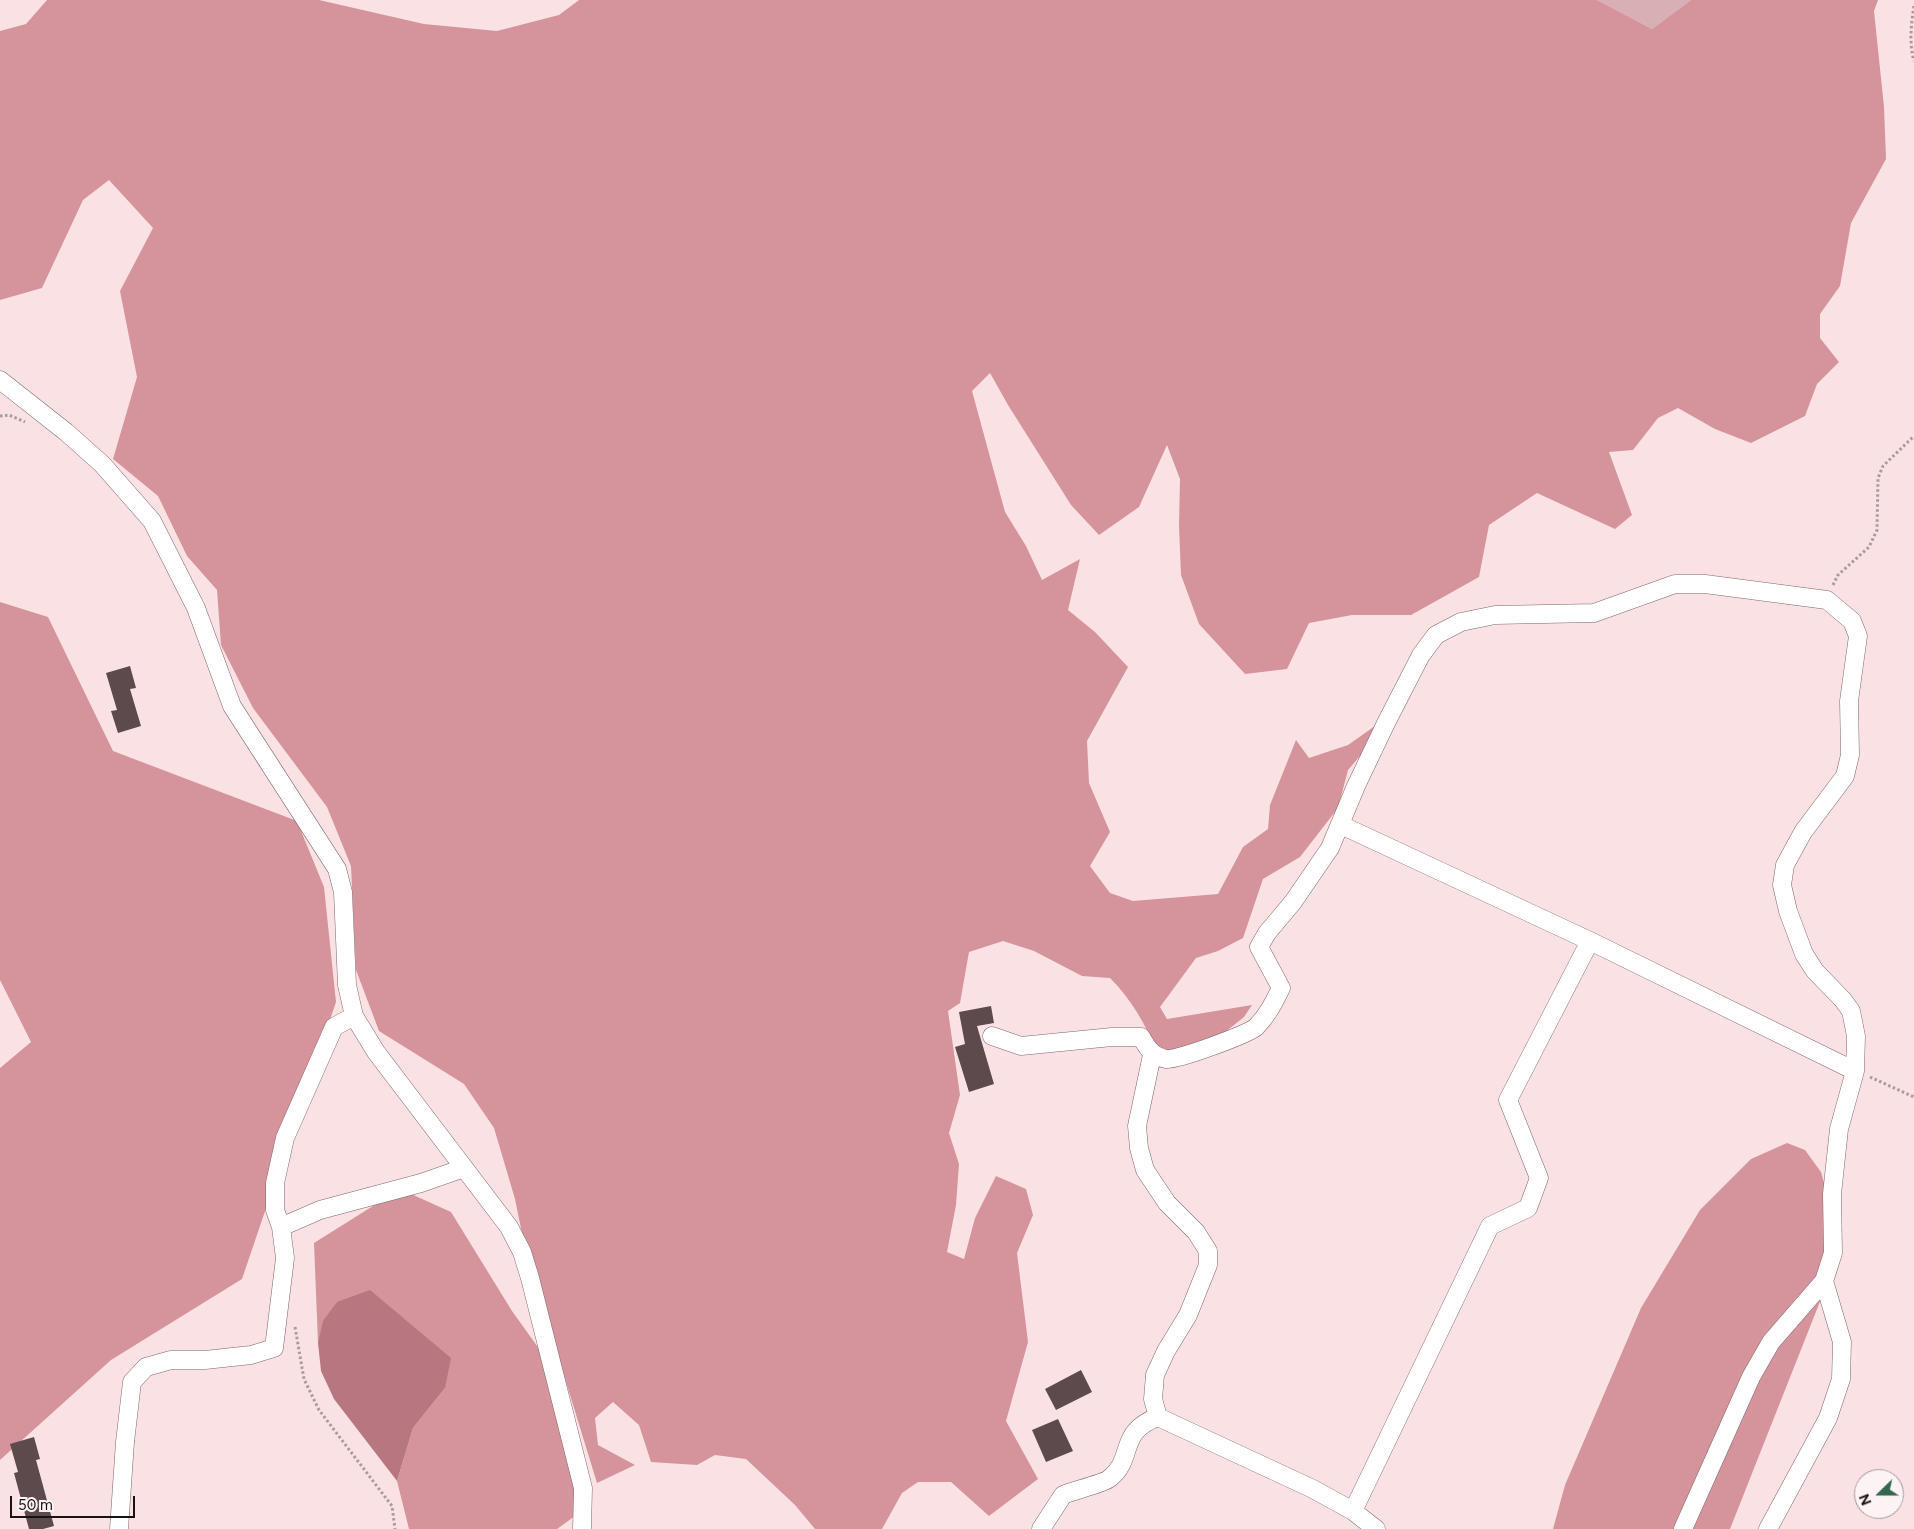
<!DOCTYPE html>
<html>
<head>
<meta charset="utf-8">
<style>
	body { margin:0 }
	#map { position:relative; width:1914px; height:1529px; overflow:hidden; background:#fae2e4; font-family:Figtree,sans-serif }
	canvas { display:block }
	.north { position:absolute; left:1854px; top:1469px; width:50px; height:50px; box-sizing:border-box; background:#fdf3f4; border:1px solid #a2999a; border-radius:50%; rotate:248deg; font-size:14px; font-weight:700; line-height:20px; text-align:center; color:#191212 }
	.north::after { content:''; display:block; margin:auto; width:18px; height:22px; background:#33684e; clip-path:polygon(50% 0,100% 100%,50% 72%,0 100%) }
	.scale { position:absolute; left:10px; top:1496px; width:125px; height:22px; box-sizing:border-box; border:2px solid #191212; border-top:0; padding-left:6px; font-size:15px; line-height:18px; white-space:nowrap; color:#191212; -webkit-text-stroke:4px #fdf3f4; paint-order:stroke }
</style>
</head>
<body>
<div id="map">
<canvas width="1914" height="1529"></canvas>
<div class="north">N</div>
<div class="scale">50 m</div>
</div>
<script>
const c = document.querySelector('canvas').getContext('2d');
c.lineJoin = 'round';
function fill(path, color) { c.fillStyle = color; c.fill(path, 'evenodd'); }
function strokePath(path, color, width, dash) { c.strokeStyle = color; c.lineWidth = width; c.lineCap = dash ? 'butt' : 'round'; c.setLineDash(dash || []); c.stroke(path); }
fill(new Path2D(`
	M1597,0H1691L1652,29Z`), '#d8afb4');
fill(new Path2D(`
	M47,0H319L424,24L497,31L559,15L579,0H1597L1652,29L1691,0H1878L1874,11L1884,107L1886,159L1851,223L1840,286L1820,314V338L1839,362L1817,384L1805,416L1751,443L1715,429L1678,408L1658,418L1633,450L1609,452L1632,515L1615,529L1537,493L1489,525L1479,577L1411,615H1352L1309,623L1287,669L1245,674L1199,624L1181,575L1179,526L1180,479L1167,445L1139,507L1099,535L1071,505L1008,405L990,373L972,391L1005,512L1026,546L1042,580L1080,559L1068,610L1095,632L1128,667L1087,741L1089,783L1110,832L1090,866L1110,893L1133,901L1218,894L1243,847L1268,829L1270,805L1296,740L1309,758L1348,745L1375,726L1372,742L1348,770L1338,808L1300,857L1263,879L1243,938L1218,951L1196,958L1160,1007L1167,1019L1252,1005L1244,1017L1204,1049L1157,1052C1145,1024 1132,1000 1110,978L1082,976L1034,951L1003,941L969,952L960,1003L948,1011L960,1095L949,1133L959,1164L956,1205L947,1252L964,1259L975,1218L996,1176L1026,1189L1033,1215L1017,1253L1028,1342L1006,1421L1038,1479L989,1516L951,1482H918L902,1493L882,1529H815L795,1505L746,1459L715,1455L697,1465L651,1462L639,1425L613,1402L595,1418L598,1445L635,1465L597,1483L525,1248L515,1199L494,1128L464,1084L379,1031L356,970L351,866L327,807L253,708L221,645L217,590L187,556L158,496L113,459L137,377L120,291L153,228L109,180L83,200L42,288L0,300V31L26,24Z
	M0,602L48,617L113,751L297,821L324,887L336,1002L242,1279L111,1360L0,1460V1068L31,1042L0,980Z
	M1787,1143L1805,1150L1821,1172L1834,1217L1823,1294L1730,1529H1553L1565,1485L1641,1308L1700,1210L1751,1159Z
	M400,1189L451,1212L512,1311L555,1371L582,1511L557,1529H409L397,1481L413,1428L445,1388L337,1302L318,1343L314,1243Z`), '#d5939c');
fill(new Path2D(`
	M370,1290L451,1358L445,1388L413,1428L397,1481L334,1399L321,1371L318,1343L323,1321L337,1302Z`), '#b67780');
fill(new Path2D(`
	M130,666L136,688L130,689L141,726L118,733L111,711L117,710L106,673Z
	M991,1006L994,1023L977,1026L994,1084L969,1092L955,1047L965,1044L959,1012Z
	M1081,1370L1092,1392L1056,1410L1045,1389Z
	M1058,1419L1073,1451L1046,1462L1032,1430Z
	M34,1437L40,1459L36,1460L54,1526L43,1529H29L14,1473L18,1472L10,1444Z`), '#5d4a4c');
const street = new Path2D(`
	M0,380L66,432L102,464L152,521L196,608L232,706L337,869L343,892L347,985L354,1016L376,1052L509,1227L522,1252L530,1278L583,1488L582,1529
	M1341,825L1590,941L1855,1071
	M992,1036L1021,1046L1112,1037H1141C1148,1049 1152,1056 1166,1059C1176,1061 1248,1034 1256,1027C1268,1015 1274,1002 1281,988L1259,947L1267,933L1293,902L1330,848L1356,786L1386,723L1421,655L1436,635L1461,622L1495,615L1594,613L1675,584H1705L1827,600L1852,621L1858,636L1849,701L1850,755L1845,776L1803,832L1785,865L1782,885L1788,911L1804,954L1815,971L1843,1000L1851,1011L1856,1036L1855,1071L1839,1129L1832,1194L1833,1253L1824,1281L1771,1342L1751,1377L1683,1529
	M1152,1055L1137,1126L1139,1148L1145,1170L1167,1203L1196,1232L1208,1251V1265L1188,1315L1166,1351L1155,1375L1153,1399L1158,1417
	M281,1227L320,1210L421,1183L464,1168
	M1353,1511L1490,1226L1528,1208L1539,1178L1508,1100L1590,941
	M119,1529L125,1442L132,1382L146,1367L171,1360H205L251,1355L274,1348L285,1258L281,1227L275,1210V1183L285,1138L334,1027L354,1016
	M1041,1529L1063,1495C1072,1491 1105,1483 1110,1478C1135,1458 1117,1432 1158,1417L1313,1489L1353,1511L1376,1529
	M1768,1529L1828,1418L1841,1379L1842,1342L1824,1281`);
strokePath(street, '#7c686a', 19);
strokePath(new Path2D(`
	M1914,6C1911,24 1909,44 1914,61
	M0,416L9,415L25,422
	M1833,585L1838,575L1869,547L1877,530L1878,478L1883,466L1914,436
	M1870,1077L1914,1097
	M295,1327L304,1379L319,1410L392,1506L395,1529`), '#ac999b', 3, [2.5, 2.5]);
strokePath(street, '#fff', 18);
</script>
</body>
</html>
